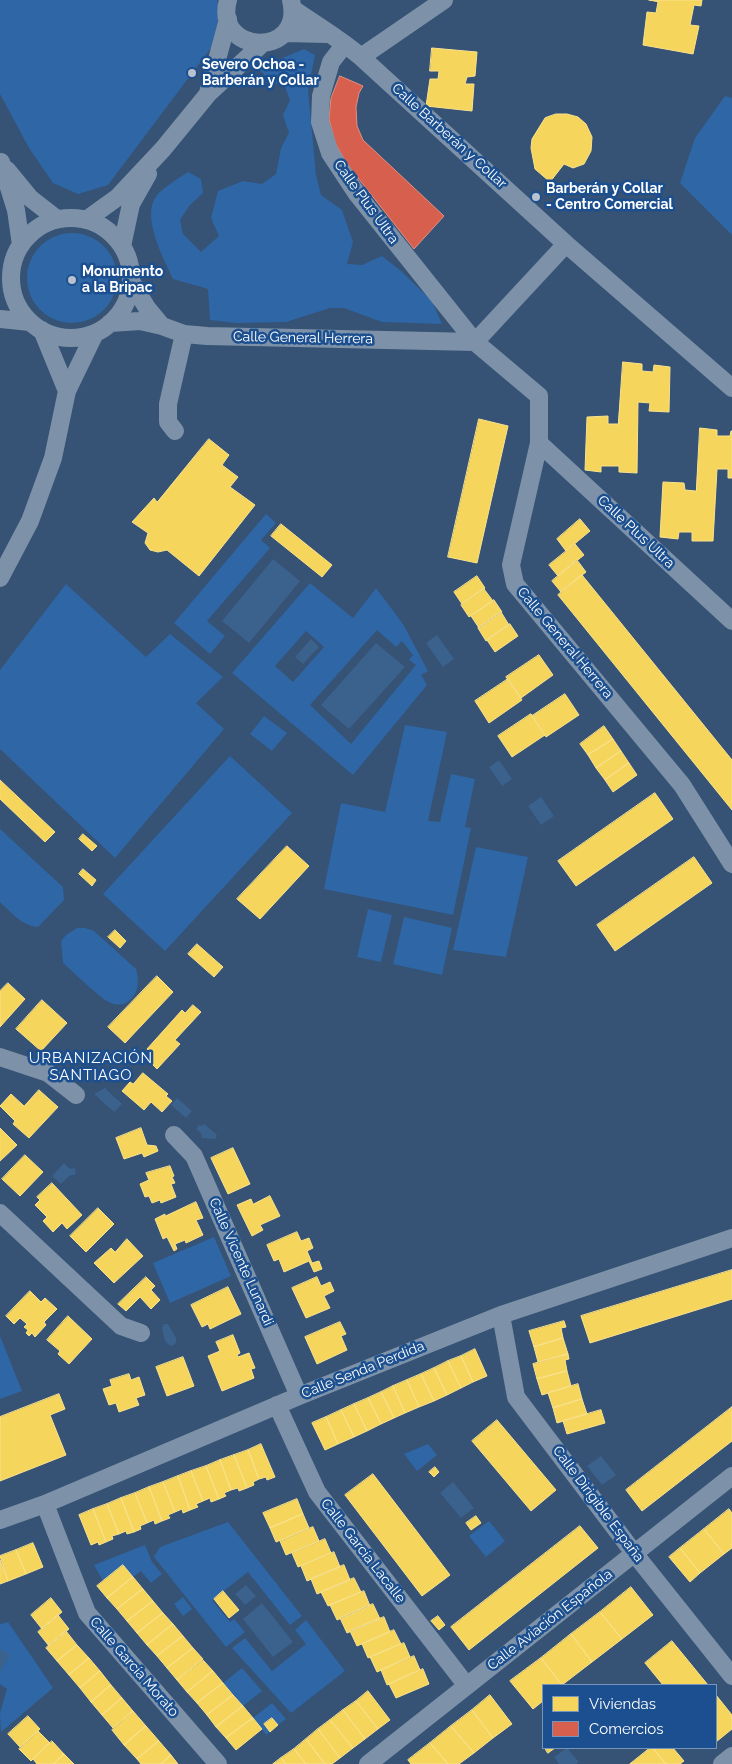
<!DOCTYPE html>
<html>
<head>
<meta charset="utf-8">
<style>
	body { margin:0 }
	#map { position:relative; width:732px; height:1764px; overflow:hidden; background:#365274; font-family:Raleway,sans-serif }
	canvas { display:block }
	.legend { position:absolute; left:542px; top:1684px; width:175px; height:65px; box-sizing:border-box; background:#1b4f8f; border:1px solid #7695bc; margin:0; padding:6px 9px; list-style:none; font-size:15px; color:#fff }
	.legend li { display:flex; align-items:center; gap:10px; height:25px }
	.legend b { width:25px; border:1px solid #7695bc }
</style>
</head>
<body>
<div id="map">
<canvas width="732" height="1764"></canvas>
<ul class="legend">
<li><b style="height:14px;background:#f6d55c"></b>Viviendas</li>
<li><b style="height:14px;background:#d6604d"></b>Comercios</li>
</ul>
</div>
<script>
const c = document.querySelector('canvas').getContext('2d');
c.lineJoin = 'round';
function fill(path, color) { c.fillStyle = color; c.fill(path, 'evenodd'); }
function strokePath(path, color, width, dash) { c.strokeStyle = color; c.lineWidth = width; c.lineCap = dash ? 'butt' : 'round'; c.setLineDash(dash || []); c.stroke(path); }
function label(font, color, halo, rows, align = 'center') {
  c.font = font + ' Raleway,sans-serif'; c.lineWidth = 5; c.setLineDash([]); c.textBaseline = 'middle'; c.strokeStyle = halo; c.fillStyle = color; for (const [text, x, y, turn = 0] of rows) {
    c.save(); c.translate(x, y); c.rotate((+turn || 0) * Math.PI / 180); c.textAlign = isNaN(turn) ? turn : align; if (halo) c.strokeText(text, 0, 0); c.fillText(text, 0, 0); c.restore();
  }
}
fill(new Path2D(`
	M0,0H217L221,11L211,48L108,185L78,194L53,183L29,148L0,94Z
	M304,49L315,55L308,90L316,175L321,195L342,210L353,242L347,264L362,265L382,256L401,271L432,301L442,324L382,322L344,308H330L286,322L236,323L210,320L208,289L173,279C164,259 140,216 157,195C164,187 179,178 188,172L201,179L203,193L189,206L180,220L183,234L201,252L219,236L211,218L218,191L243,181L262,184L276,174L281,148L289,133L283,115L290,100L285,87L270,81L256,66L271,63Z
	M725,96L732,98V235L680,183L695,138Z
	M27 278a45 45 0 1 1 90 0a45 45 0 1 1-90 0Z
	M266,514L276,523L261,540L270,548L207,621L225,636L210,654L174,623Z
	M310,583L353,618L376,588L403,624L428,671L421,675L427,685L353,775L232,673ZM377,630L396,647L402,641L413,655L409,660L416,665L351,744L310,705ZM306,631L324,647L293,682L275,666Z
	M66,584L146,657L170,634L223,677L196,703L224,729L115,858L0,749V670Z
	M264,716L287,733L272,751L250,734Z
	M405,725L447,732L428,821L440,822L451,774L475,779L465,827L471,828L453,915L324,889L341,803L385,812Z
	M230,756L292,813L165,951L103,894Z
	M0,829L63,887L64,900L38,927C22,926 11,912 0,902Z
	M476,847L528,857L506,957L453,950Z
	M368,909L392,915L381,962L357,957Z
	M404,917L452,928L442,975L393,964Z
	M77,928H85L94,931L136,969C139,980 139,990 132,998C126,1005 119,1006 111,1003C103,1001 71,970 63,963L61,941L66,935Z
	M214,1237L231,1276L170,1303L153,1263Z
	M0,1336L22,1391L0,1399Z
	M428,1444L437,1455L417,1471L404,1454Z
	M489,1521L505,1541L486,1557L469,1536Z
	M228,1522L302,1616L290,1625L248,1572L212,1600L230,1622L234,1619L245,1632L226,1647L154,1557L160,1547Z
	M145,1545L152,1562L162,1574L151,1583L141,1571L133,1577L103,1581L94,1565Z
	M183,1597L192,1609L183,1616L174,1604Z
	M306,1620L345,1671L291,1713L232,1648L245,1638L272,1671L306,1644L295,1630Z
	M8,1622L53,1688L1,1732L0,1713L7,1689L0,1684V1623L1,1624Z
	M242,1668L262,1691L243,1706L223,1683Z
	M272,1703L286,1719L278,1725L272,1718L264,1724L270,1732L266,1735L253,1718Z`), '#2f66a5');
fill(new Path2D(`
	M273,559L300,581L249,643L222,621Z
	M437,635L454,659L443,667L426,643Z
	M311,639L319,647L303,664L295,657Z
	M376,643L405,667L349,729L321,705Z
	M499,760L512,779L502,786L489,767Z
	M541,797L554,816L541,825L528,806Z
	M105,1088L122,1104L114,1112L94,1094Z
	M177,1098L192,1111L186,1118L171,1105Z
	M204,1124L216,1134L217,1136L215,1139L202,1138L201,1133L197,1130V1128L199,1125L202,1126Z
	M64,1163L70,1169L75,1168L76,1174L69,1176L61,1184L52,1176Z
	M164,1324H168L176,1338V1343L172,1346C163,1344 164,1335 162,1328Z
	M601,1456L616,1475L602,1485L587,1466Z
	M453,1482L474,1508L461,1518L440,1493Z
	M246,1585L256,1596L245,1605L235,1594Z
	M262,1603L293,1642L273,1657L243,1619Z
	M0,1649L10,1655L0,1672Z
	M567,1748L579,1762L576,1764H559L554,1757Z`), '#3b618d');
const homes = new Path2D(`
	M649,0H702L701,6L694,5L690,25L699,26L693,54L643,45L647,12L656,13L658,2Z
	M432,48L477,52L475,76L467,77L465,84H474L472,111L426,106L430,79H438L439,71H430Z
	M556,114H567L578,117L586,124L592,137L591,151L584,164L573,168L564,164L550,182L535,169L531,148L532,139L545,118Z
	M623,362L642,364V371L653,372L654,365L670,367L669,412L649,411L650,403L638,402L637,473L619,472V466H601V472L585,470L587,417L608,416V424H618Z
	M479,419L508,426L477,563L448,557Z
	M700,428L717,430V436H730L731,431H732V478H728V469H717L713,541H692V532H679L678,539L660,537L663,482L684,483L685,490L696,491Z
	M209,439L229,455L222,465L238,477L230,487L255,505L199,576L167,550L158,552L150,550L145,543L148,533L132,522L154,498L157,502Z
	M580,519L590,531L566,551L557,539Z
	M281,524L332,565L322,577L271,536Z
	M575,544L584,555L558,576L549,565Z
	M577,560L586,572L561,592L552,581Z
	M582,575L732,760V810L558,595Z
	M477,576L485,588L462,604L454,592Z
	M484,589L493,601L469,617L461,605Z
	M494,600L502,612L479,628L471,616Z
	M501,612L509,625L486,641L478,628Z
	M510,624L518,636L495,652L487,640Z
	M539,655L553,675L521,698L506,677Z
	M508,679L522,700L489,723L475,701Z
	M565,694L579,715L546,737L532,716Z
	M531,714L545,735L512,757L498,736Z
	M604,726L613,739L588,755L580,744Z
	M613,739L621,751L596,768L588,755Z
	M621,751L629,763L605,780L596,768Z
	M629,763L637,775L613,792L605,780Z
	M0,780L55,832L45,842L0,799Z
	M655,793L673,819L576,886L558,861Z
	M83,834L97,846L92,851L79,839Z
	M287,846L309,866L260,919L237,899Z
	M694,857L712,883L615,951L597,925Z
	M83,869L96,880L92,886L79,874Z
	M115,930L126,941L120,948L108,937Z
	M197,944L223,967L214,977L188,954Z
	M157,976L173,992L125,1043L108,1027Z
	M8,983L25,999L0,1027V991Z
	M42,1000L67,1023L41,1051L16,1029Z
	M193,1005L201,1012L175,1040L180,1044L157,1069L148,1060L153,1054L147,1049L182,1010L185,1013Z
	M143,1073L168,1094L166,1096L172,1101L162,1112L151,1102L144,1110L122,1091L130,1082L133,1084Z
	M39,1090L58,1107L29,1138L13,1124L15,1121L0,1106L11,1094L24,1106Z
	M0,1128L17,1145L0,1161Z
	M141,1128L147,1145L156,1146L158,1151L144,1157L142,1153L124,1159L116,1138Z
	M233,1148L250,1184L228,1194L211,1158Z
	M25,1155L43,1172L20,1196L2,1179Z
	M170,1166L174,1176L172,1177L175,1183L171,1184L176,1197L161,1203L160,1200L152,1203L149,1196L145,1197L140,1184L149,1180L146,1173Z
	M52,1183L82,1215L67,1229L62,1223L53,1232L43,1221L47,1217L35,1205L40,1200L37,1197Z
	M270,1196L280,1216L260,1225L263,1230L252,1236L237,1205L251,1199L253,1204Z
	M196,1202L203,1218L196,1220L203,1235L186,1243L185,1240L175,1244L177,1249L174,1251L167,1237L163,1239L155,1219L165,1214V1216Z
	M98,1208L114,1224L86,1252L70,1236Z
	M297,1232L301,1241L309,1238L313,1248L307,1251L312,1263L319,1261L322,1269L314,1272L309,1261L284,1272L279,1259L274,1261L267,1245Z
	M127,1239L143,1256L114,1283L94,1263L111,1248L115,1252Z
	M732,1270V1299L590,1343L581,1316Z
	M146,1277L155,1286L151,1290L160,1300L151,1309L140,1297L126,1311L118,1304Z
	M317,1277L321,1286L330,1282L334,1291L324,1296L330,1308L306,1318L292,1288Z
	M228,1287L241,1314L210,1329L208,1324L202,1327L191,1305Z
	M30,1291L41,1302L45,1298L57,1309L44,1322L46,1325L35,1337L32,1333L29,1336L26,1333L28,1330L24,1327L27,1324L20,1318L14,1324L6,1316Z
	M68,1316L92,1339L69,1364L58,1354L60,1351L47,1340Z
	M564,1321L566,1327L561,1328L563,1338L534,1347L529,1331Z
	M340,1322L346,1334L341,1336L347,1350L317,1364L305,1337Z
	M233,1335L240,1353L237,1355L238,1357L249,1353L255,1368L251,1369L254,1378L222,1391L208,1356L220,1351L216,1342Z
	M563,1338L568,1354L538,1362L534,1347Z
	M475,1349L487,1376L473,1382L461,1356Z
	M568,1354L569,1359L565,1360L567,1371L537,1379L533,1364Z
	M461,1356L473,1382L461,1388L448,1361Z
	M183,1357L194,1386L167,1396L156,1367Z
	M448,1361L461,1388L447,1395L434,1368Z
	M434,1368L447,1395L434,1401L421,1374Z
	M567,1371L571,1386L542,1395L537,1379Z
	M129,1374L131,1380L139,1377L145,1395L136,1398L139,1405L119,1412L116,1403L109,1405L103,1389L112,1386L110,1380Z
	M421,1374L434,1401L419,1407L407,1380Z
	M407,1380L419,1407L405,1413L393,1386Z
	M578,1384L582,1399L553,1408L548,1393Z
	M393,1386L405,1413L394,1418L381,1392Z
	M381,1392L394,1418L381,1424L368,1398Z
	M59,1394L65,1409L50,1415L66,1455L0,1481V1417Z
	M368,1398L381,1424L367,1431L354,1404Z
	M582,1399L587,1414L557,1423L553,1408Z
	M354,1404L367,1431L354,1437L341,1410Z
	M732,1407V1441L642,1511L626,1490Z
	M341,1410L354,1437L338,1444L326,1417Z
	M601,1410L605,1423L567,1434L563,1421Z
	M326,1417L338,1444L325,1450L312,1423Z
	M497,1420L556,1490L531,1511L472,1441Z
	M261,1444L275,1477L267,1480L266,1477L259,1479L248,1450Z
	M248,1450L259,1479L253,1482L254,1485L247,1488L234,1455Z
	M234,1455L247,1488L239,1491L238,1488L231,1490L220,1460Z
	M220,1460L231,1490L224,1493L226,1496L219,1499L206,1466Z
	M206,1466L219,1499L211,1502L210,1498L203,1501L191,1471Z
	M435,1467L439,1472L434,1477L429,1472Z
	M191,1471L203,1501L196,1504L198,1507L190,1510L178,1476Z
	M373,1474L450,1575L422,1596L345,1495Z
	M178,1476L190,1510L183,1513L182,1509L175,1512L163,1482Z
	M163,1482L175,1512L168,1515L170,1518L162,1521L149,1487Z
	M149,1487L162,1521L155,1524L154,1520L147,1523L135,1493Z
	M135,1493L147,1523L140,1526L141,1529L134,1532L121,1498Z
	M121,1498L134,1532L127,1534L126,1531L119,1534L107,1504Z
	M297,1499L303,1514L270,1528L263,1513Z
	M107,1504L119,1534L112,1536L113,1539L106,1542L93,1509Z
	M93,1509L106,1542L99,1545L98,1542L91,1545L79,1515Z
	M729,1509L732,1513V1548L724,1554L704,1529Z
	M303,1514L309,1528L276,1542L270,1528Z
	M476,1516L481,1523L471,1530L466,1523Z
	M580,1526L598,1548L469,1650L451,1627Z
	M313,1527L319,1541L286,1555L280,1541Z
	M704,1529L724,1554L700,1573L680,1548Z
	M325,1539L331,1553L298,1567L292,1553Z
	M33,1543L43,1567L26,1574L16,1550Z
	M680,1548L700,1573L690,1582L669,1557Z
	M16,1550L26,1574L8,1581L0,1556Z
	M334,1552L340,1567L307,1581L301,1566Z
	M0,1560L8,1581L0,1584Z
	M123,1565L133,1577L107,1598L97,1586Z
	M344,1565L350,1580L317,1594L311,1579Z
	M133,1577L143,1589L117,1609L107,1598Z
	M354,1578L361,1592L328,1606L321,1592Z
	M631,1587L653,1615L622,1639L600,1612Z
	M143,1589L153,1601L127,1621L117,1609Z
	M223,1591L239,1610L229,1618L214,1599Z
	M364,1591L370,1606L337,1620L330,1605Z
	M51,1598L62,1612L42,1629L31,1615Z
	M153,1601L163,1613L137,1633L127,1621Z
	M373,1604L380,1619L347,1633L340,1618Z
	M600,1612L622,1639L592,1662L571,1634Z
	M163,1613L173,1624L147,1645L137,1633Z
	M58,1615L69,1629L49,1646L38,1632Z
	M438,1616L445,1625L439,1630L431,1621Z
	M384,1617L390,1632L357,1646L350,1631Z
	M173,1624L183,1636L157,1656L147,1645Z
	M394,1630L401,1644L368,1658L362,1644Z
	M66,1631L77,1645L57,1661L46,1648Z
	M571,1634L592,1662L562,1685L541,1658Z
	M183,1636L193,1648L167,1668L157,1656Z
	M672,1641L708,1685H663L645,1663Z
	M404,1643L410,1657L377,1672L370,1657Z
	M77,1645L89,1658L69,1675L57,1661Z
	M193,1648L203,1659L177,1680L167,1668Z
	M414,1656L420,1670L387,1685L381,1670Z
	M89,1658L100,1671L80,1688L69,1675Z
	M541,1658L562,1685H543V1701L533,1709L510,1681Z
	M203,1660L213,1671L187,1692L177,1680Z
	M423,1669L429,1684L396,1698L389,1684Z
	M100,1671L111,1685L91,1702L80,1688Z
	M213,1671L223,1683L197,1703L187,1692Z
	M223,1683L233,1695L207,1715L197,1703Z
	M111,1685L122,1698L102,1715L91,1702Z
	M368,1691L390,1720L378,1729L356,1701Z
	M233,1695L243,1706L216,1727L207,1715Z
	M490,1695L512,1724L493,1738L472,1710Z
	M716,1695L732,1715V1729L716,1742Z
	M122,1698L133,1711L113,1728L102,1715Z
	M356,1701L378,1729L365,1739L343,1710Z
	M243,1706L253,1718L226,1738L216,1727Z
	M343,1710L365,1739L353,1748L330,1720Z
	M472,1710L493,1738L474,1753L451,1726Z
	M133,1711L146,1726L124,1745L112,1730Z
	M28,1716L40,1729L20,1747L8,1734Z
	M253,1718L262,1729L236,1750L226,1738Z
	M272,1718L278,1725L270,1732L264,1724Z
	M330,1720L353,1748L340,1758L318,1729Z
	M146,1726L159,1741L137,1759L124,1745Z
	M451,1726L474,1753L459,1764H448L430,1743Z
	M318,1729L340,1758L332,1764H325L306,1739Z
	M38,1731L50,1743L31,1761L19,1749Z
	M306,1739L325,1764H306L294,1749Z
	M52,1741L64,1754L54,1764H37L33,1759Z
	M159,1741L171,1755L161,1764H141L137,1759Z
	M430,1743L448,1764H411L408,1760Z
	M545,1748H555L548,1753Z
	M650,1748H653L666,1764H630Z
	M653,1748H673L684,1761L680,1764H666Z
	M294,1749L306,1764H286L281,1758Z
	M64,1754L74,1764H54Z
	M171,1755L178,1764H161Z
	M281,1758L286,1764H273Z`);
fill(homes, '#f6d55c');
strokePath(homes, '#f9e28d', 1);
const shops = new Path2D(`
	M340,76L363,86L359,93L356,107L357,126L363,140L444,216L414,249L347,164L335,143L329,119L331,98Z`);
fill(shops, '#d6604d');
strokePath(shops, '#e29082', 1);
strokePath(new Path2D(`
	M228,0C213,55 305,59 291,0
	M293,9C316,25 340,39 361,57L566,244L732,388
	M285,33L327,34
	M345,44L331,62L321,96L320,122L330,153L357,194L475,342L566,244
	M361,57L444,0
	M208,93L228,19
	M1,162L16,210L21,245
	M7,170L30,198L57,219
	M11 278a60 60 0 1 1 120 0a60 60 0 1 1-120 0Z
	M86,220L118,197L163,149L208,94L262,44
	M122,246L131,204L148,174
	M0,319L30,322
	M110,323L140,321L162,326L147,308L131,281
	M162,326L184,334L207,336L475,342L539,396V443L511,565L515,584L682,785L732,864
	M42,330L67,391
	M175,431L168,422V404L184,334
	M539,443L732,621
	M0,578L30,521L53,458L67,391L95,333
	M0,1057L48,1073L76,1095
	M174,1135L194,1156L299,1396
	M0,1213L121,1326L141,1333
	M501,1315L516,1397L634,1553L732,1676
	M277,1405L317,1492L467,1686
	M45,1504L87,1613L218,1764
	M0,1520L45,1504L299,1396L501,1315L732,1238
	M368,1764L732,1476
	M722,1764L732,1756`), '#7d92a8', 18);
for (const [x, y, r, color] of [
	[192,73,5,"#b9c2ce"],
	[536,197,5,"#b9c2ce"],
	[72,280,5,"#b9c2ce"]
]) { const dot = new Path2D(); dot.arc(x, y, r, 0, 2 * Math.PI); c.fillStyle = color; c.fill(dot); strokePath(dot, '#1b4f8f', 2); }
label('bold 14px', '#fff', '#1b4f8f', [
	["Severo Ochoa -",202,65],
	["Barberán y Collar",202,81],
	["Barberán y Collar",546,189],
	["- Centro Comercial",546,205],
	["Monumento",82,272],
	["a la Bripac",82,288]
], 'left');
label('14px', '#fff', '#1b4f8f', [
	["Calle Barberán y Collar",449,136,42],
	["Calle Plus Ultra",366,202,54],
	["Calle General Herrera",303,338,1],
	["Calle Plus Ultra",636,532,43],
	["Calle General Herrera",565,643,50],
	["Calle Vicente Lunardi",241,1262,66],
	["Calle Senda Perdida",363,1370,-22],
	["Calle Dirigible España",598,1504,53],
	["Calle García Lacalle",363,1551,52],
	["Calle Aviación Española",550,1620,-38],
	["Calle García Morato",134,1667,49]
]);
c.letterSpacing = '1px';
label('15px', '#fff', '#1b4f8f', [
	["URBANIZACIÓN",91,1058],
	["SANTIAGO",91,1075]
]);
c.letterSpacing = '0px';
</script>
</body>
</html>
